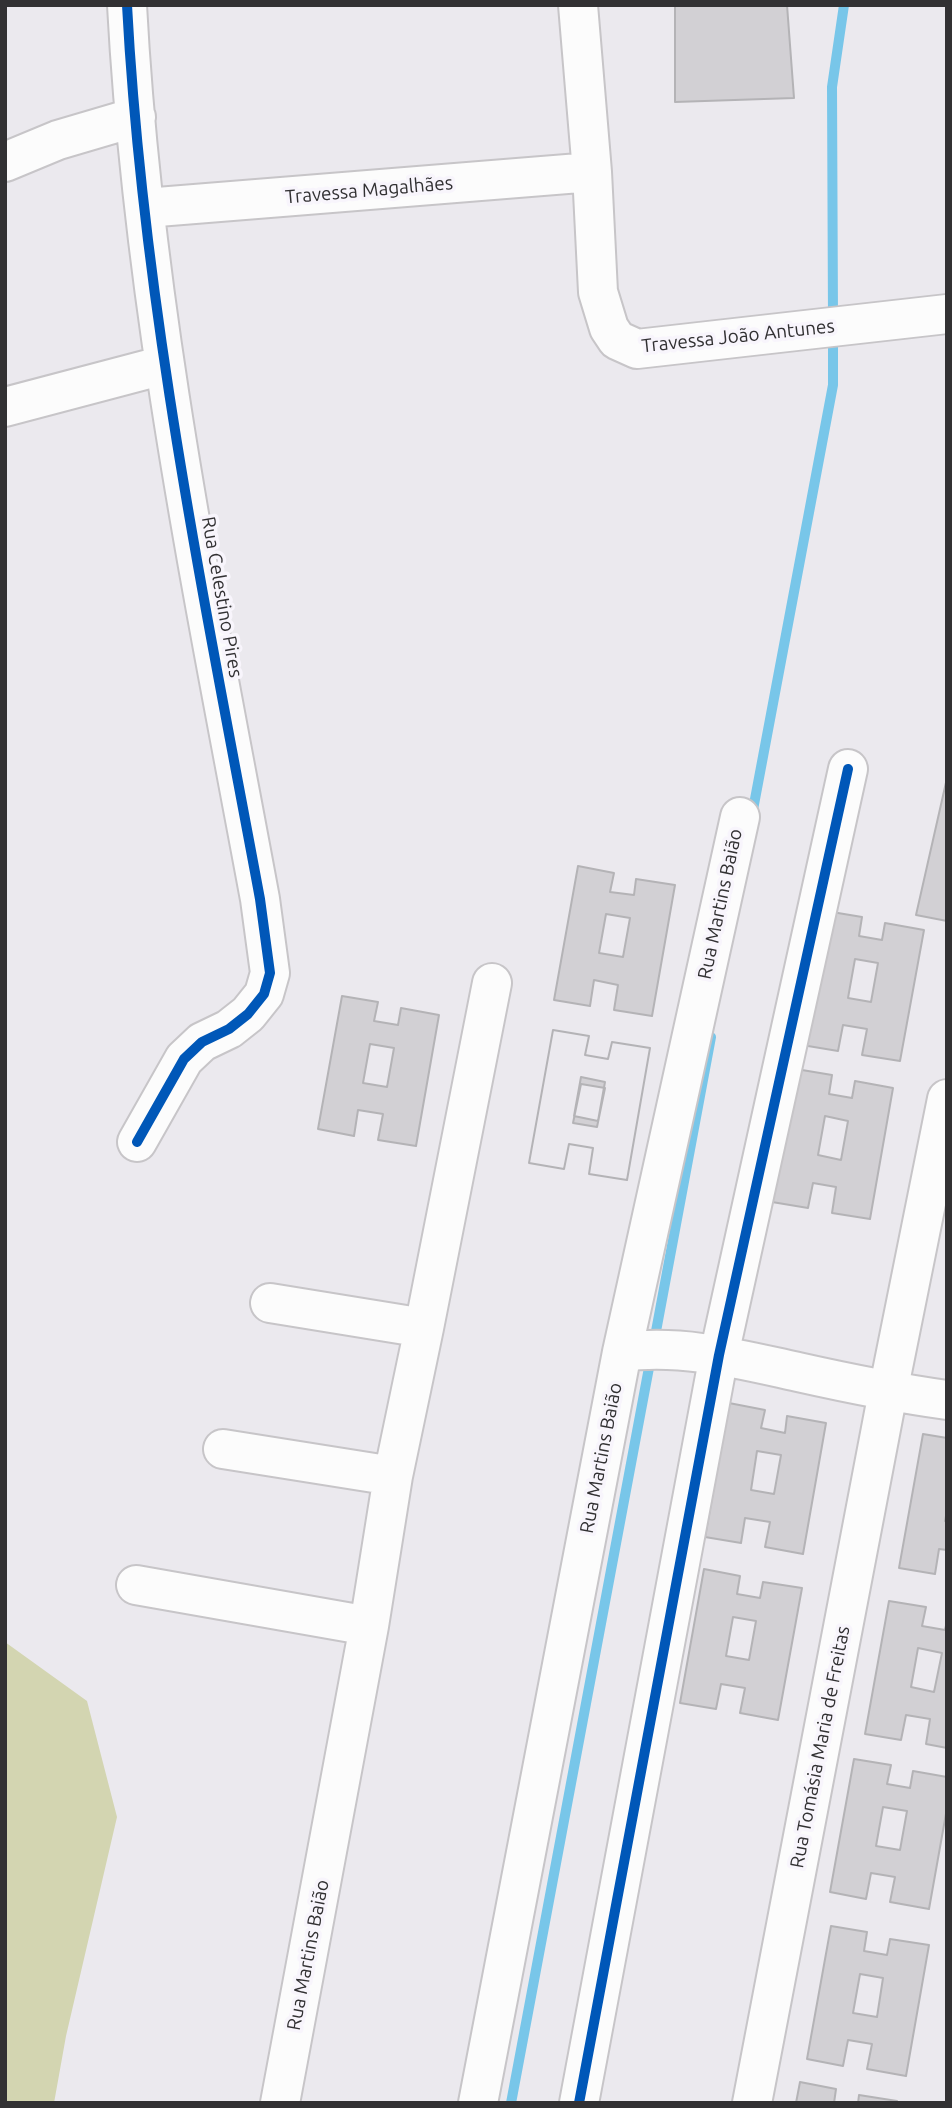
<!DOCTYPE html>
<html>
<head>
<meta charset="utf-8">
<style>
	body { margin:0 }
	#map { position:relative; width:952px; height:2108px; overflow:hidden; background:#ebe9ee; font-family:Ubuntu,sans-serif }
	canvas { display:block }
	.frame { position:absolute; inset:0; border:7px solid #323133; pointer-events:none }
</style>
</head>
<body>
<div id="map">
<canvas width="952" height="2108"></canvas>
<div class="frame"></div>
</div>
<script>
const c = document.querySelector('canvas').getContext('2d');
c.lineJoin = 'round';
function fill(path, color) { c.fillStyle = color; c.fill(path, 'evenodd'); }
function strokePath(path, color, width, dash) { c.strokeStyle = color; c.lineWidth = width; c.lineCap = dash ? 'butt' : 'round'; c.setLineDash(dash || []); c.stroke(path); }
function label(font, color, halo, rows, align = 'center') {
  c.font = font + ' Ubuntu,sans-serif'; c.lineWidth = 7; c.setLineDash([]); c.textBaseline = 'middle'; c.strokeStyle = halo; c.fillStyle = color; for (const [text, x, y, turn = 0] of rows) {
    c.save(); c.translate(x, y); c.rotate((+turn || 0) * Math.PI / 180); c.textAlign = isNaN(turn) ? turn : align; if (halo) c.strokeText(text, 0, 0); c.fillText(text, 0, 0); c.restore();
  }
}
fill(new Path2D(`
	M5,1642L87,1701L117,1817L66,2036L54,2103H5Z`), '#d3d5b1');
strokePath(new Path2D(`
	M833,319L832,87L844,5
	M752,815L833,385V334
	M654,1342L711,1037
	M511,2103L651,1357`), '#78c6e9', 10);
const building = new Path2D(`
	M675,5H787L794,98L675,102Z
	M947,778V921L916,915Z
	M578,866L614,873L610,892L634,895L636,879L675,885L652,1016L614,1010L618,985L594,980L590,1006L554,1000ZM606,914L630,918L623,957L599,953Z
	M826,911L862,917L859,936L882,940L885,923L924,930L900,1061L862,1055L867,1029L843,1025L838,1051L802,1045ZM855,959L878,963L871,1002L848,998Z
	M342,996L378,1002L374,1021L398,1025L401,1008L439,1015L416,1146L378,1140L383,1114L358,1110L354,1136L318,1129ZM370,1044L394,1048L387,1087L363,1083Z
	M553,1030L589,1036L585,1055L608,1059L612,1042L650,1048L627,1180L589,1174L593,1148L569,1144L564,1169L529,1163ZM581,1077L605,1082L598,1121L574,1116Z
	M553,1030L589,1036L585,1055L608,1059L612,1042L650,1048L627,1180L589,1174L593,1148L569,1144L564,1169L529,1163ZM581,1084L605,1088L597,1127L573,1123Z
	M796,1069L832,1075L829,1094L852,1098L855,1081L893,1088L870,1219L832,1213L836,1187L813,1183L808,1208L772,1202ZM825,1116L848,1121L841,1160L818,1155Z
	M729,1403L765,1410L761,1428L785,1433L787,1416L826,1423L803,1554L765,1547L770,1522L745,1518L741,1543L705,1537ZM757,1451L781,1455L774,1494L751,1490Z
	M923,1434L947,1438V1511L945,1521L947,1522V1550L939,1549L935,1574L899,1568Z
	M704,1569L740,1576L737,1594L760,1598L763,1582L802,1588L778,1720L740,1713L745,1688L721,1684L716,1709L680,1703ZM733,1617L756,1621L749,1660L726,1656Z
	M889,1601L926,1607L922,1626L945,1630L947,1621V1748L926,1744L930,1719L906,1715L901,1740L865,1734ZM918,1648L942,1653L934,1692L911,1687Z
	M854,1759L891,1765L887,1784L910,1788L913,1771L947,1777V1808L929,1909L890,1902L895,1877L871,1873L866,1899L830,1892ZM883,1807L907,1811L900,1850L876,1846Z
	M831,1926L867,1932L864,1951L887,1955L890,1939L929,1945L906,2076L867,2069L872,2044L848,2040L843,2066L807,2059ZM860,1974L883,1978L877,2017L853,2013Z
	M800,2082L836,2089L834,2103H796Z
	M859,2095L897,2101V2103H858Z`);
fill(building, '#d2d0d4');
strokePath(building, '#b4b3b6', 2);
const street = new Path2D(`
	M127,5C143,307 205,603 260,899L270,973L264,994L248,1014L229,1029L202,1042L184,1059L137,1142
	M578,5L592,172L598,292L609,328L617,340L637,349L947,314
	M5,162L58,140L136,117
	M145,208L592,172
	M5,407L164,365
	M270,1303L424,1328
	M622,1352C682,1344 739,1359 798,1372C847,1383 896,1393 947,1400
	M223,1449L393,1476
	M136,1585L369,1626
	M280,2103L369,1626L393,1476L424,1328L492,983
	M478,2103L622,1352L740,817
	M579,2103L719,1355L848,769
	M752,2103L888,1392L947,1099`);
strokePath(street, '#c7c5c8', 42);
strokePath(street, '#fcfcfc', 38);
strokePath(new Path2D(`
	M127,5C143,307 205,603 260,899L270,973L264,994L248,1014L229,1029L202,1042L184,1059L137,1142
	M579,2103L719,1355L848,769`), '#0057b8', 10);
label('19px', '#323133', '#f8f5fc', [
	["Travessa Magalhães",369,190,-5],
	["Travessa João Antunes",738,336,-6],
	["Rua Celestino Pires",222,597,80],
	["Rua Martins Baião",720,904,-78],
	["Rua Martins Baião",601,1458,-79],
	["Rua Tomásia Maria de Freitas",820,1747,-79],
	["Rua Martins Baião",308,1955,-79]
]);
</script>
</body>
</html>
